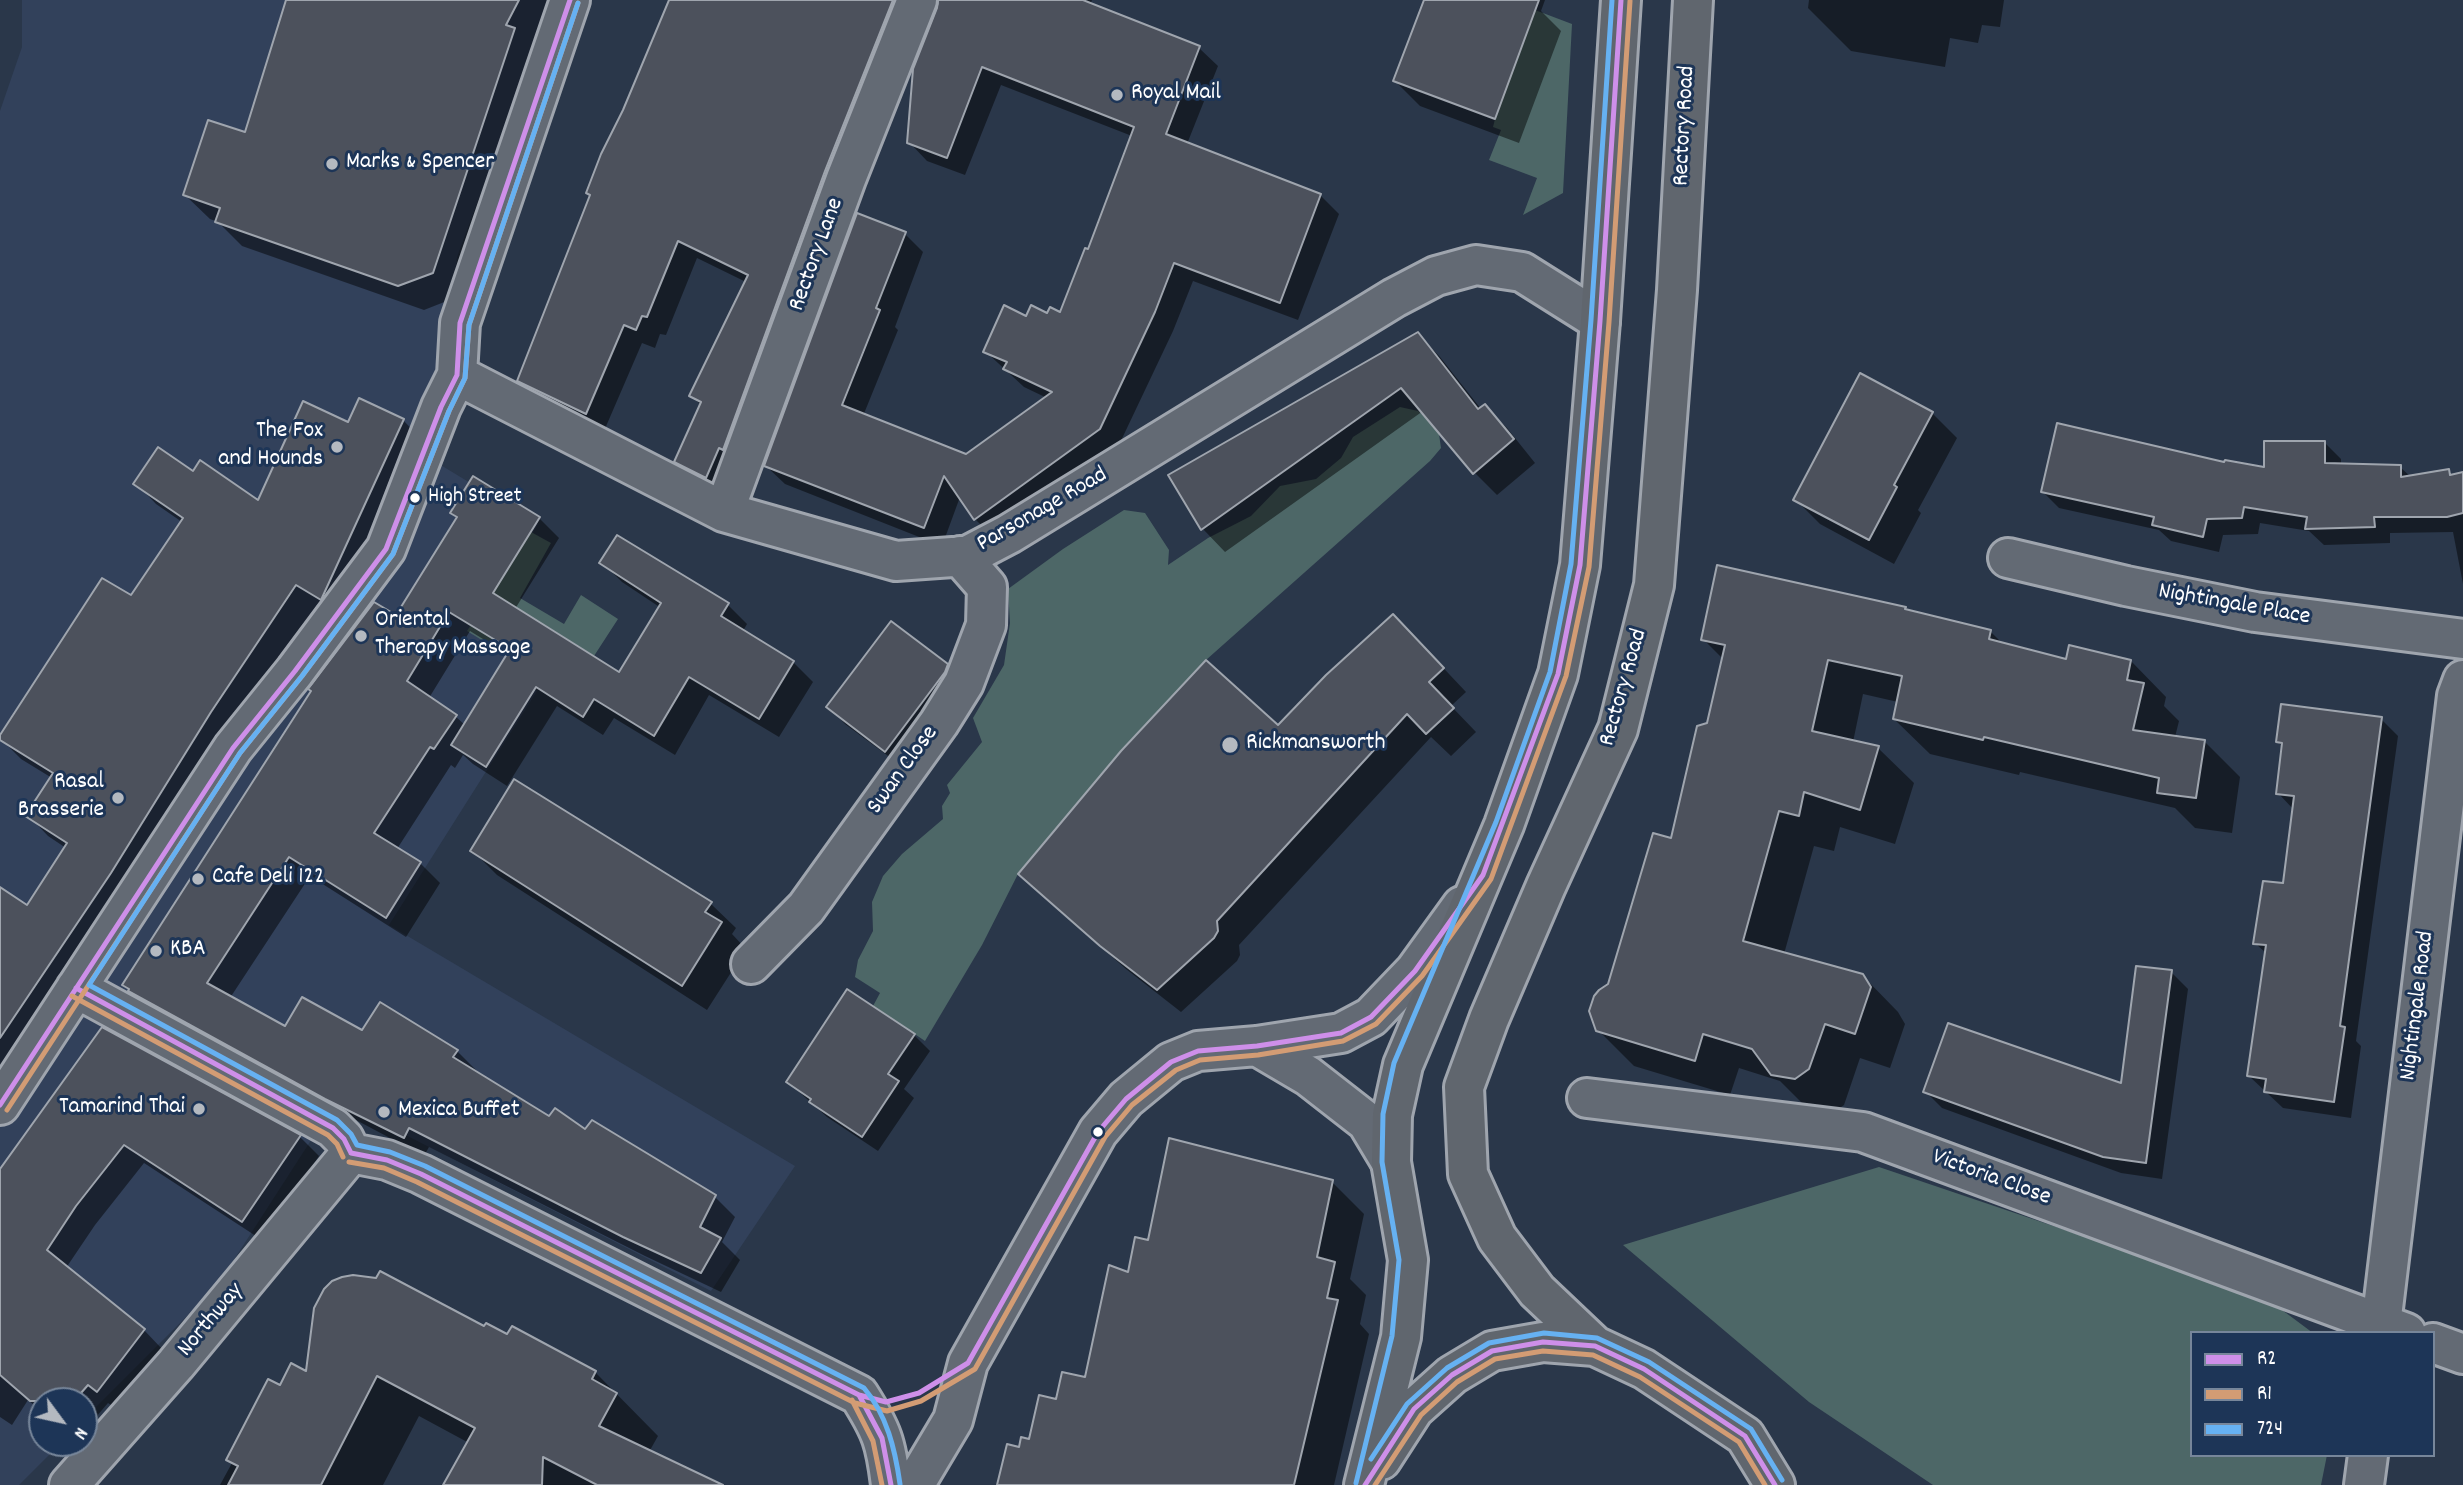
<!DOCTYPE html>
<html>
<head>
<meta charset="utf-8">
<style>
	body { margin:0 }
	#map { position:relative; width:2463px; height:1485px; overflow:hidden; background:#2a374a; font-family:Dekko,sans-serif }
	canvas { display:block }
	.legend { position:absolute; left:2190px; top:1331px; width:245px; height:126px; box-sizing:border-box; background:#1d3557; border:2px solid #77869a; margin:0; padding:9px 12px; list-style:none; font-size:21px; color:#fff }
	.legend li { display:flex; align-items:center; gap:14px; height:35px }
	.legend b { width:35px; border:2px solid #77869a }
	.north { position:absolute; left:28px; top:1387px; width:70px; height:70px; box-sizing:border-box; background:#1d3557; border:2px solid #77869a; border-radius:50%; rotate:123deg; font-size:19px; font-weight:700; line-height:28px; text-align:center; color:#fff }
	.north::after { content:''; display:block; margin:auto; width:24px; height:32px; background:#b4b9c0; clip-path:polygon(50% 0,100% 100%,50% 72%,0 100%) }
</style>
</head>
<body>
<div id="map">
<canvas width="2463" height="1485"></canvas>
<ul class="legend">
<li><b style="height:9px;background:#ce8fe9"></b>R2</li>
<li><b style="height:9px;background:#d39c74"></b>R1</li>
<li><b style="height:9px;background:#66b1f2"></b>724</li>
</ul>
<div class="north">N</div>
</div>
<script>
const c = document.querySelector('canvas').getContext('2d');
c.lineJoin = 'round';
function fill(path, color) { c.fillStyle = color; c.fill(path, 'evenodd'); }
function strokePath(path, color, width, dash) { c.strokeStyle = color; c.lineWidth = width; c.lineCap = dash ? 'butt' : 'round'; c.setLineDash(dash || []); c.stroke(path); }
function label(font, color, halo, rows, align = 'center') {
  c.font = font + ' Dekko,sans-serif'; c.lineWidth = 6; c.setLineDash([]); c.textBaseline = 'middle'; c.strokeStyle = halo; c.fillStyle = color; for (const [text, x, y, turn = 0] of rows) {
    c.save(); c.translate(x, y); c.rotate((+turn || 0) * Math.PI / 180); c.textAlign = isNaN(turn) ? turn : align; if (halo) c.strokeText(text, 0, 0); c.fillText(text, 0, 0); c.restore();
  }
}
fill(new Path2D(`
	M22,0H553L457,257L439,464L538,524L474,633L521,661L511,676L537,691L389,925L795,1166L711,1291L337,1100L217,1286L84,1419V1401H42V1443H61L19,1485H0V111L22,47Z`), '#32415b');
fill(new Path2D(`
	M1535,10L1572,24L1563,193L1523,215L1537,178L1489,160L1501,130L1493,127L1495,119Z
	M1400,407L1418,411L1438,427L1441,448L1430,461L1206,660L1121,751L1018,874L982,945L925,1041L873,1006L880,993L855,977L858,960L873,931L872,902L883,876L902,854L943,819L942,806L950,793L947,785L982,742L973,718L1004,665L1010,623L1008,589L1063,549L1124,510L1145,513L1169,550L1168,565L1208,538L1251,516L1280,486L1316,479L1341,458L1353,437Z
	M531,532L551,543L520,598L564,624L581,595L618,619L594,656L548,627L524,666L467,631Z
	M1879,1167L2266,1298L2313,1333H2192V1455H2327L2321,1485H1933L1809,1402L1623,1245Z`), '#4d6767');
fill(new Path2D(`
	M288,0H556L532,47L539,54L457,297L424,310L242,246L218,222L210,219L185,195L246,134Z
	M673,0H925L724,495L694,480L676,461L701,405L691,395L746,282L697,258L666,335L660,334L655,348L642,343L604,431L537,399L519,381Z
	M940,0H1092L1090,5L1199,48L1218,66L1187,144L1320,195L1339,214L1298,320L1193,281L1173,331L1118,447L994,538L975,519L960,497L942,546L785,484L766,466L905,234L923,252L895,327L898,330L863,416L966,456L1047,398L1024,387L985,351L1027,318L1061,314L1089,252L1132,136L1001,85L965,175L927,161L909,142Z
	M1425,0H1545L1541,11L1561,31L1519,143L1420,106L1395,81Z
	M1809,0H2004L2000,27L1982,25L1978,43L1950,38L1945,67L1851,51L1808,8Z
	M1418,334L1440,357L1481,409L1485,406L1507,428L1535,463L1497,495L1474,472L1423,411L1225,552L1203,529L1171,475Z
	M1932,413L1957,438L1918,510L1921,513L1894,564L1820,524L1795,499Z
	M403,420L423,441L342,619L317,605L0,1088V889L28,908L66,848L48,836L28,815L52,778L21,759L0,738L131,597L182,522L156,504L136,483L194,474L259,503L349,424Z
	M2324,442L2341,459V466L2400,467L2411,477L2448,471L2453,476L2463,474V584L2453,532L2390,533V543L2324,545L2309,531L2260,523L2258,534L2223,535L2219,552L2171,541L2159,530L2059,508L2043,492L2226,464L2266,469Z
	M452,513L539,518L559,538L515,609L620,674L661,608L622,582L602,562L727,604L747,624L743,631L793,662L813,682L779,737L709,695L675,755L614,718L603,735L557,706L507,786L473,764L463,755L455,768L451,765L397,849L420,863L440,883L406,937L310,876L230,998L286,1029L363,1033L457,1051L477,1071L475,1073L550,1119L715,1197L735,1217L722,1242L740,1260L721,1292L645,1256L429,1147L424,1156L150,1011L124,985L396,618L458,518ZM470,631L509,655L465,725L455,716L429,698Z
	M1905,608L1909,612L1990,631L2003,644L2068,661H2131L2166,697L2164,706L2179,721L2175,737L2205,742L2240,777L2232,833L2195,828L2175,808L2020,772L2019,775L1930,754L1894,719L1898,702L1863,694L1853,742L1878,748L1914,783L1895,844L1840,827L1834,851L1814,846L1784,954L1862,975L1898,1012L1905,1024L1890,1068L1860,1058L1844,1105L1831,1114L1809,1110L1780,1081L1739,1068L1730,1095L1634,1066L1598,1030L1610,985L1673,840L1709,725L1723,659L1703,639Z
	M1416,639L1466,692L1451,706L1476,732L1451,756L1431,737L1239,945L1240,955L1237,961L1181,1012L1126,969L1044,897L1021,874L1278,727Z
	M947,665L964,683L903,767L845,724L829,707Z
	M2381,719L2398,736L2356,1041L2361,1046L2351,1118L2283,1108L2249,1076L2267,954L2255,943L2284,885L2294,810L2278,793L2283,747L2278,742Z
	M473,851L711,904L736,928L732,934L746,949L707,1010L497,875Z
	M2171,972L2188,989L2162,1179L2121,1173L1942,1108L1925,1091L2122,1085Z
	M848,991L914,1035L930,1051L904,1089L914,1098L878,1151L827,1117L788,1082Z
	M103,1029L300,1137L319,1156L262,1240L144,1163L95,1225L66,1268L144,1330L163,1350L117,1409L108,1403L84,1431V1401H42V1412L28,1400L12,1425L0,1417V1174Z
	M1332,1182L1364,1214L1350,1279L1366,1295L1360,1324L1369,1334L1334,1485H999L1020,1449L1030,1441L1057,1401L1086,1379L1129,1274L1150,1242Z
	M512,1328L595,1372L658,1436L649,1452L703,1485H445L469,1443L419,1416L383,1485H220L232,1463L228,1460L280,1387L307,1373L485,1329L508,1337Z`), '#0007');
const building = new Path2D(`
	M286,0H519L506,25L515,28L433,273L398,286L215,222L220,208L183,195L208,120L245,132Z
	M669,0H893L825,171L723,450L719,448L706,478L674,462L701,402L689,396L748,275L678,241L647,317L642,316L636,330L624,325L586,414L517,381L590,195L586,193L601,154L623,110Z
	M938,0H1083L1200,46L1166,134L1321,194L1280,303L1174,263L1155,312L1100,429L974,520L944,476L924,528L764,466L857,213L906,232L876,308L880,310L842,405L966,454L1052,392L1003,369L1007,362L983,352L1004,305L1026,316L1031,305L1047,313L1050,307L1060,312L1085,248L1088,249L1134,127L982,67L947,158L907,143L913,69L937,8Z
	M1424,0H1539L1495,119L1393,81Z
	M1418,332L1478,409L1485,404L1514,439L1473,474L1401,388L1201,530L1168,475Z
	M1860,373L1933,412L1894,485L1897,487L1869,540L1793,500Z
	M359,398L404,419L321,600L296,585L211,712L111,873L0,1038V887L27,905L67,843L25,816L53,773L0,740V735L102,578L131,595L183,518L133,484L158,447L193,471L200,460L258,500L303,401L348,422Z
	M2057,423L2224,462L2225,460L2264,467V441H2325V463L2401,465V477L2449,469L2450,475L2463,472V513L2447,517H2374L2375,527L2305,529L2307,517L2244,507L2242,518L2207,519L2203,537L2152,525L2154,517L2041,492Z
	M473,476L540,517L493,593L619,672L661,603L599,563L617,535L729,603L721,616L794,661L759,719L689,677L654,736L594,699L583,717L536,687L486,767L451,745L510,649L449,612L407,681L457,715L434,749L430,747L374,833L421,862L386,918L289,857L207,983L285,1026L302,997L362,1030L380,1002L458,1050L453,1057L549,1116L555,1108L585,1129L592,1120L716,1195L700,1227L721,1238L701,1273L623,1237L409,1128L404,1138L325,1099L128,991L129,989L122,985L311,691L308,689L374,602L396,615L457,517L450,513Z
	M1717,565L1906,607L1905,609L1991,630L1989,639L2066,659L2069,645L2131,660L2127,680L2144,683L2133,730L2205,740L2196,798L2157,793L2159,778L1984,737L1983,740L1893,719L1902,676L1828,660L1812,731L1879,746L1860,810L1804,792L1799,816L1779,811L1743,941L1863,974L1871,987L1855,1034L1825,1024L1809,1069L1795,1079L1771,1075L1752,1049L1703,1034L1695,1061L1596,1031L1589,1011L1594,996L1599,990L1608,984L1653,833L1671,838L1697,726L1707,723L1725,645L1701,640Z
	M1393,614L1444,668L1429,682L1454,708L1426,734L1407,714L1217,921L1218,931L1214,938L1157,990L1100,946L1018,874L1121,751L1206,660L1278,725L1326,675Z
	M891,621L948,664L945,672L885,752L826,707Z
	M2281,704L2382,717L2340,1026L2345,1027L2334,1102L2264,1092L2266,1079L2247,1076L2266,945L2253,944L2263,881L2283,883L2294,796L2276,794L2282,743L2276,742Z
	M514,779L712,902L705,912L722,922L682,986L470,851Z
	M2136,966L2172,970L2146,1163L2103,1157L1923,1092L1948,1023L2121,1083Z
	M847,989L915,1034L888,1074L899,1081L862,1137L809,1102L811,1099L786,1082Z
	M102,1027L301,1135L242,1222L124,1145L76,1206L47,1250L145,1329L97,1392L88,1385L74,1401H30L0,1375V1169Z
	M1169,1138L1333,1180L1317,1257L1335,1262L1327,1298L1338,1300L1294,1485H997L1007,1444L1019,1447L1021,1437L1029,1439L1039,1395L1056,1399L1062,1372L1085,1377L1109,1265L1128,1272L1135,1237L1148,1240Z
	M380,1271L484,1326L486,1323L507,1334L512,1326L596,1371L592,1379L617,1393L599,1426L723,1485H597L543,1457L542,1485H443L475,1428L377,1376L321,1485H228L238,1466L226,1460L268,1379L280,1385L291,1363L306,1371L314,1308L324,1289L332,1281L342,1277L353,1275L376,1278Z`);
fill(building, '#4c515c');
strokePath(building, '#9fa5ae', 2);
const street = new Path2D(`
	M457,375L724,512L896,561L967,556L1009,534L1394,298L1436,276L1476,265L1522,272L1600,321
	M724,512L846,179L917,0
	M2008,558L2126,586L2255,612L2463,639
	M751,964L806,908L939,723L964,683L986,625L987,587L960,556
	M76,988L333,1128L344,1139L351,1153
	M1257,1046L1308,1076L1367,1122L1391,1162
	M1587,1098L1863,1132L2406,1333
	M0,1105L233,748L295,671L386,549L441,407L457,375L460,323L570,0
	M351,1153L387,1160L421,1174L859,1395C882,1431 886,1443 891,1485
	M2380,1333L2457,696L2463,680
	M2433,1343L2463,1354
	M69,1485L176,1364L351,1153
	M909,1485L919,1477L953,1420L968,1363L1098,1132L1126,1099L1171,1062L1198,1051L1257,1046L1341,1033L1371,1017L1415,971L1462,906
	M2364,1485L2368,1455`);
const primary = new Path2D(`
	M1595,1346L1537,1291L1497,1238L1468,1174L1464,1087L1489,1019L1546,886L1618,729L1654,585L1677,290L1693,0
	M1381,1460L1414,1409L1452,1375L1492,1351L1543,1342L1595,1346L1644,1369L1745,1436L1775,1485
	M1364,1485L1401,1337L1408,1260L1391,1162L1392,1115L1403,1065L1504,825L1558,674L1580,565L1600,321L1621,0`);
strokePath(street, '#9fa5ae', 44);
strokePath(primary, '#9fa5ae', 44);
strokePath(street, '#636a74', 38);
strokePath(primary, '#60666e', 38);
strokePath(new Path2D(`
	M76,988L333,1128L344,1139L351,1153
	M0,1105L233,748L295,671L386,549L441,407L457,375L460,323L570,0
	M351,1153L387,1160L421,1174L859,1395L886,1402L919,1393L968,1363L1098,1132L1126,1099L1171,1062L1198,1051L1257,1046L1341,1033L1371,1017L1415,971L1483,875L1558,674L1580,565L1600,321L1621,0
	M859,1395L882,1438L891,1485
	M1365,1485L1414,1409L1452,1375L1492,1351L1543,1342L1595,1346L1644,1369L1745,1436L1775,1485`), '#ce8fe9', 5);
strokePath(new Path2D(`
	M72,996L328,1135L337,1144L343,1157
	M7,1110L240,753L302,676L393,554L449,411L465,378L469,325L578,3
	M349,1162L384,1168L417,1182L855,1403L887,1411L921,1401L975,1369L1105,1137L1132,1105L1176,1070L1200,1060L1258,1055L1343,1041L1376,1024L1422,976L1491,879L1566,676L1589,567L1609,322L1630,1
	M852,1400L873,1441L882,1485
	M1375,1485L1421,1415L1457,1382L1495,1359L1543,1351L1593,1355L1640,1377L1739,1442L1765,1485`), '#d39c74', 5);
strokePath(new Path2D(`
	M578,3L469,325L465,378L449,411L393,554L302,676L240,753L89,985L337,1120L351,1134L357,1145L390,1152L425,1166L864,1388C887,1415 895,1449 900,1484
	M1371,1459L1407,1404L1447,1368L1489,1343L1544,1333L1597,1338L1649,1362L1751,1429L1782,1480
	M1356,1483L1392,1336L1399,1260L1382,1162L1383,1114L1394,1063L1496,822L1550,672L1571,564L1591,320L1612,0`), '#66b1f2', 5);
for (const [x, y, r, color] of [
	[1117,95,7,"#b4b9c0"],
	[332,164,7,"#b4b9c0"],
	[337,447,7,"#b4b9c0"],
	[415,498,6,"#fff"],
	[361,636,7,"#b4b9c0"],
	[1230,745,9,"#b4b9c0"],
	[118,798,7,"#b4b9c0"],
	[198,879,7,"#b4b9c0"],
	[156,951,7,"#b4b9c0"],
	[199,1109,7,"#b4b9c0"],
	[384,1112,7,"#b4b9c0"],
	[1098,1132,6,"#fff"]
]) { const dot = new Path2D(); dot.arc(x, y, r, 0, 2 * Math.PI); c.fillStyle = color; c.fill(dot); strokePath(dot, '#1d3557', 2.5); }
label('22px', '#fff', '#1d3557', [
	["High Street",428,498]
], 'left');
label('24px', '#fff', '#1d3557', [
	["Royal Mail",1131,95],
	["Marks & Spencer",346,164],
	["The Fox",323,433,"right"],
	["and Hounds",323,461,"right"],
	["Oriental",375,622],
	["Therapy Massage",375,650],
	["Rickmansworth",1246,745],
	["Rasal",104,784,"right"],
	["Brasserie",104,812,"right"],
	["Cafe Deli 122",212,879],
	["KBA",170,951],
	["Tamarind Thai",185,1109,"right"],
	["Mexica Buffet",398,1112]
], 'left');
label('24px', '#fff', '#1d3557', [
	["Rectory Road",1686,126,-87],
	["Rectory Lane",818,255,-70],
	["Parsonage Road",1043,511,-30],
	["Nightingale Place",2234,606,10],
	["Rectory Road",1625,688,-74],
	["Swan Close",904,771,-54],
	["Nightingale Road",2419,1006,-83],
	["Victoria Close",1991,1179,20],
	["Northway",212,1321,-50]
]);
</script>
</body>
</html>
